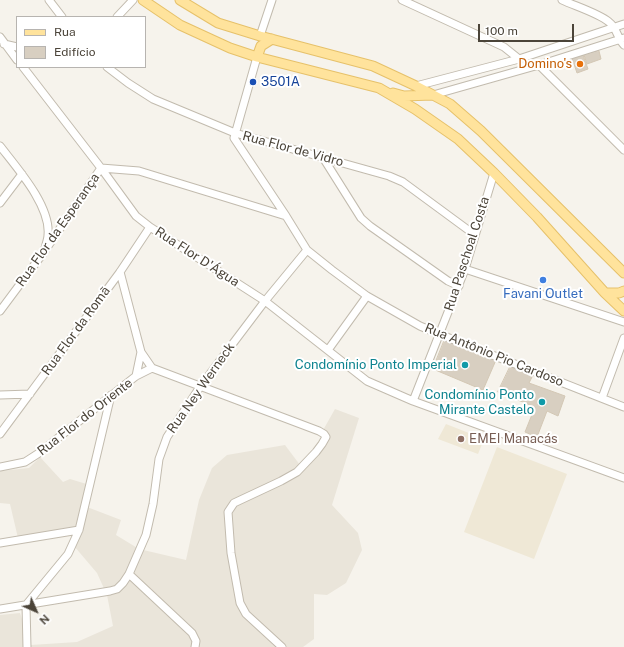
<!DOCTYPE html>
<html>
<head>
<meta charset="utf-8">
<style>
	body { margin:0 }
	#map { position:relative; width:624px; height:647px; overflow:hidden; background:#f6f3ec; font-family:"Public Sans",sans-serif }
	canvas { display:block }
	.legend { position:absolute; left:16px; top:16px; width:130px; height:52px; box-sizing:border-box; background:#fff; border:1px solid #b7b4b0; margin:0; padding:5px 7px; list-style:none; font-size:12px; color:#4b4439 }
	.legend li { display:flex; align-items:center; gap:8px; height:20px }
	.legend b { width:20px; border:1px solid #b7b4b0 }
	.north { position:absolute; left:16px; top:591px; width:40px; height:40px; -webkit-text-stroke:3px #fff; paint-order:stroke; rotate:135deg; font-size:11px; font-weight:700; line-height:16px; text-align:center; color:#4b4439 }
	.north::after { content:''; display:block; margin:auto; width:14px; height:18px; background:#4b4439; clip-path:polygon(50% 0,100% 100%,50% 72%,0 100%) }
	.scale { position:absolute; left:478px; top:24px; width:96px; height:18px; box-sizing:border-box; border:2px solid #4b4439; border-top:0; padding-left:5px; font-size:12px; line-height:14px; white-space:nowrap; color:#4b4439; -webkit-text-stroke:3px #fff; paint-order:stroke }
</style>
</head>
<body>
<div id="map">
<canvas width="624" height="647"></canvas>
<ul class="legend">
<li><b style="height:5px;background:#ffe39c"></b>Rua</li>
<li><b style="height:11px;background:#d8cfc1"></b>Edifício</li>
</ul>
<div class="north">N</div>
<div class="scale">100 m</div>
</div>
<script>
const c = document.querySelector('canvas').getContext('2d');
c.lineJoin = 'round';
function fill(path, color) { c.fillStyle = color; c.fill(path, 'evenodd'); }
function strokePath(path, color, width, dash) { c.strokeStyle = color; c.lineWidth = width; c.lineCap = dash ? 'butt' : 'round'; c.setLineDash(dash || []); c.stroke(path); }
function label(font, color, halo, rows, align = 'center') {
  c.font = font + ' "Public Sans",sans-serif'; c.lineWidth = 4; c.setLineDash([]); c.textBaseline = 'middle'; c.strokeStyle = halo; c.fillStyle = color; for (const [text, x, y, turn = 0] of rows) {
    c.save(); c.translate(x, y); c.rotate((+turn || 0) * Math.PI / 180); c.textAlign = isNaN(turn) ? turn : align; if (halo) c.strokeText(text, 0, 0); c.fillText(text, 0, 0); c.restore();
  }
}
fill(new Path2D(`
	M335,409L359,418L332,505L358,533L362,550L346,583L327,595L314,594V639L303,647H0V615L20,613L31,645L77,642L113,626L107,595L97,573L74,546L82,528L18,538L10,504L0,503V471L29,468L40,457L63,482L70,479L93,486L87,507L121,520L116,535L139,549L186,560L199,500L212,468L227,455L285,445L303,469L329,438L322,432Z`), '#eae5da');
fill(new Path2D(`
	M446,424L484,439L478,454L438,439Z
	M497,447L567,474L534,559L464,532Z`), '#efe8d6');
const building = new Path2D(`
	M599,51L601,59L587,64L584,55Z
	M583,55L588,69L577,73L572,58Z
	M445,339L496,360L483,390L433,369Z
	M511,365L533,375L529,383L565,396L558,416L547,411L537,437L525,432L535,407L498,392Z`);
fill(building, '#d8cfc1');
strokePath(building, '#d3c7b4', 1);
const minor = new Path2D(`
	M49,0L62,17
	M402,0L504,47L519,59
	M562,0C575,6 598,13 609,22C617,28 617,38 624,45
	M117,17L133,0
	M260,36L272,0
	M0,37L17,60
	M4,44L17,47
	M257,57L234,138L286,216L307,250L332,270L367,296L420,326L439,334L624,407
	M539,65L624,150
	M23,67L101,168L136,216L150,227L265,301L367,381L413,401L624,478
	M107,67L128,83L153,99L235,133L389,176L403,182L475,235
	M416,86L519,59L624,24
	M433,95L539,65L624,38
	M0,146C17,168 51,206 48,235C48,239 46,244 45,248
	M322,156L361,218L370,226L448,281L459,286
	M0,203L22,174
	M465,269L624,322
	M120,272L141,352L136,376
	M0,311L44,252L101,168L139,171L286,216
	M328,350L367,296
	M141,352L152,368L319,431L324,434L326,437L322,444L316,452L297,472L281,481L234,503L228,512L231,553L240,603L246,614L282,647
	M0,395L30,394
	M602,398L624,338
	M413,401L465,269L494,173
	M0,434L120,272L150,227
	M0,467L25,462L39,453L136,376L152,368
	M0,543L79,530
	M129,574L192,633L196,641L195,647
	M0,609L110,591L117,589L123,583L129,574L146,535L153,504L159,459L167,437L200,387L265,301L307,250
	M27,647L26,605L68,554L79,530L111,395`);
const major = new Path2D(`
	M143,0L180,25L230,48L257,57L379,88L415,109L458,139L494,173L537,217L605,293L624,311
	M180,0L218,23L260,36L373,66L416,86L450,104L481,131L624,273
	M257,57L261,46L272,39
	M393,93L404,96L432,95
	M605,293H619L624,291`);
strokePath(minor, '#c2bbae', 9);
strokePath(major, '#e6c16a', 11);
strokePath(minor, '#fff', 7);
strokePath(major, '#ffe39c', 9);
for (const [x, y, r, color] of [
	[580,64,4,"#e8710a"],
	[253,82,4,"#1a4fb4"],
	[543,280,4,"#3f7fe0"],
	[465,365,4,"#0f9aa8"],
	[542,402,4,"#0f9aa8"],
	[461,439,4,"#8d6e63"]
]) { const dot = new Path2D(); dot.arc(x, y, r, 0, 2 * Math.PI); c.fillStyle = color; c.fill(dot); strokePath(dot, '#fff', 1.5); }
label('13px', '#c56008', '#fff', [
	["Domino's",572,64]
], 'right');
label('13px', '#164399', '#fff', [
	["3501A",261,82]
], 'left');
label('13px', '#4b4439', '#fff', [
	["Rua Flor de Vidro",293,149,15],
	["Rua Flor da Esperança",58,230,-55],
	["Rua Paschoal Costa",467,254,-72],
	["Rua Flor D'Água",197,257,33],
	["Rua Flor da Romã",76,331,-54],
	["Rua Antônio Pio Cardoso",494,355,22],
	["Rua Ney Werneck",201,388,-55],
	["Rua Flor do Oriente",85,417,-38]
]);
label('13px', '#366cbe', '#fff', [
	["Favani Outlet",543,294]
]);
label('13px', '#0d838f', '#fff', [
	["Condomínio Ponto Imperial",457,365],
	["Condomínio Ponto",534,395],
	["Mirante Castelo",534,410]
], 'right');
label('13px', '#785e54', '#fff', [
	["EMEI Manacás",469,439]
], 'left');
</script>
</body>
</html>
